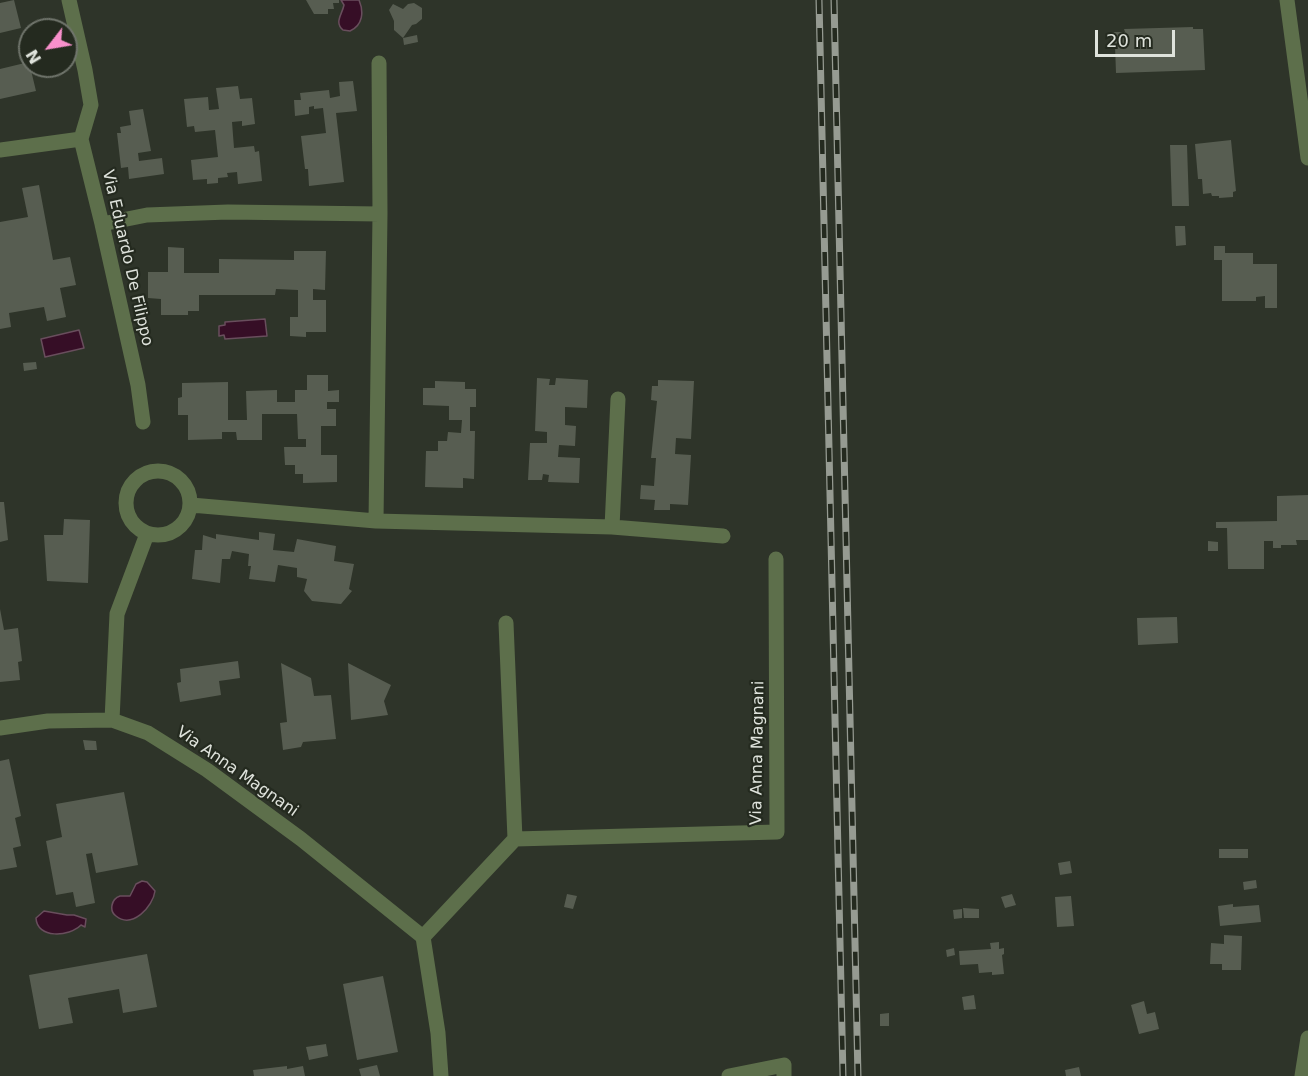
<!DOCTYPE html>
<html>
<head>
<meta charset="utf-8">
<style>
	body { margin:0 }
	#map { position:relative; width:1308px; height:1076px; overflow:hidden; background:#2e3429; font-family:"DejaVu Sans",sans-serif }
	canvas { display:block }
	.north { position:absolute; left:18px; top:18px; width:60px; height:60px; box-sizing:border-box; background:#242a1f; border:2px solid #6f746b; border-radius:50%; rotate:239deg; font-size:16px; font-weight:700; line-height:24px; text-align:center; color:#dfe3dc }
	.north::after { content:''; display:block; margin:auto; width:21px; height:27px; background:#f890cb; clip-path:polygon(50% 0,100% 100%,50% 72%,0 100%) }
	.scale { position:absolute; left:1095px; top:30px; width:80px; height:27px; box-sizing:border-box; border:3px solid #dfe3dc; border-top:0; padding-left:8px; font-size:18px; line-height:21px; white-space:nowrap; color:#dfe3dc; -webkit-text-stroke:4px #242a1f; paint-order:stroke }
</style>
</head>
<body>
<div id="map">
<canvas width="1308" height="1076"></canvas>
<div class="north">N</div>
<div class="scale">20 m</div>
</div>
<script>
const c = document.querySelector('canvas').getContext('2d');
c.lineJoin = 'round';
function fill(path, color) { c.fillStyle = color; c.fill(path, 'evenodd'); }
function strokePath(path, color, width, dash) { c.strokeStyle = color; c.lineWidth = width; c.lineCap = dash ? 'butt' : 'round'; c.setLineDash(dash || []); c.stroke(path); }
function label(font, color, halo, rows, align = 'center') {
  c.font = font + ' "DejaVu Sans",sans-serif'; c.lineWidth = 4.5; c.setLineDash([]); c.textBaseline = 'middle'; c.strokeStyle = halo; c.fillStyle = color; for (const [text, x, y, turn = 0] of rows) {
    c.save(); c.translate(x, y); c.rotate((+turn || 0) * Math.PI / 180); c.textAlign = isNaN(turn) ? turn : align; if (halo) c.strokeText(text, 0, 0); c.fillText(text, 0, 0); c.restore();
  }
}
const water = new Path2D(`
	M341,0H359C364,12 363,25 350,31L343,30C334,22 342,15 344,5Z
	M265,319L267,336L225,339L224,335L219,336V326L225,325V322Z
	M79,330L84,348L45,357L41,339Z
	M142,881L147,882L155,891C153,907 132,929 116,916C109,911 111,899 120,896C121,896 128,896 130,896L136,884Z
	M44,911L67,915H74L86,919L85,927L81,925C69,937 37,939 36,918Z`);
fill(water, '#360e26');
strokePath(water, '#694e5d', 1.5);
fill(new Path2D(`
	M14,0L21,28L0,33V3Z
	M306,0H339V3H333L334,9H328V14H314Z
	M393,4L403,9L408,4L414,3L422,8V19L416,24L412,25L403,38L417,35L418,42L404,45L403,38L394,30V21L389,10Z
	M1193,27V29H1203L1205,70L1116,73L1115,46H1111V32H1125L1124,29Z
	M29,62L36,91L0,99V69Z
	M353,81L357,111L336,113L344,182L309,186L308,169H305L301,136L326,133L323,108L314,109V106L309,107V114L295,116L294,100H301L300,93L329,90L330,98L340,96L339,82Z
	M238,86L240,99L252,98L255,124L242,126V121L232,122L234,148L254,146L255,152L259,151L262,181L238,184L237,172L227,173L228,177L218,178V183L207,184V179L193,180L191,160L218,157L215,130L195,132L194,126L187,127L184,99L208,97L209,110L219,109L216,88Z
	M143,109L151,151L138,153L139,161L162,158L164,174L129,179L128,167L121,168L117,133H121L120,127L131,125L129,111Z
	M1231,140L1236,191L1233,192V197L1219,198V196H1212L1211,193L1203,194L1202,179H1198L1195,144Z
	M1170,145H1187L1189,206H1172Z
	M39,185L53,260L70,257L76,285L60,288L66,317L47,321L44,307L9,313L11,327L0,329V222L28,217L22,188Z
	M1175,226H1185L1186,245L1176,246Z
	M1214,246H1225V253H1253V264H1277V308H1265V296L1256,297V301H1222V260H1214Z
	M168,247L184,248V273H219V259L294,260V251H326L325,290L313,289V300H326V332H306V337L290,336V317H298V290L276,289L275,295H199V311H188V315H161V299L148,298V272H168Z
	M36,362L37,369L24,371L23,363Z
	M307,375H328V391L339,390V402H327V409H336V426H321V455H337V482L303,483V474H295V465H285L284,447H306V439H298L297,414H262V440H237L236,432H222V439L188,440V415H178V398L182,397V383L228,382V420H247L246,391L277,390V402H295V390H307Z
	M537,378L550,379L549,385H555L556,378L588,380L587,408L565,407V425L576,426L575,446L559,445L558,457L580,458L579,483L548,482L549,475L543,474L542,480H528L530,443H547V432L535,431Z
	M658,380L694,381L691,439L676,438L675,454L691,455L688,505L670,504V510H654L655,500L640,499L641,485L654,486L656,458H651L657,401L651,400L652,386H658Z
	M435,381L465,382V389H476V407H470V431H475L474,479L463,478V488L425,487L426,451H438V441H447L448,432L461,433L462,420H449V406L423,405V388H435Z
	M1308,495V540H1296L1297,545H1281V548H1273V541H1264V569H1228L1227,528H1216V522L1277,521V496Z
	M0,502H4L8,540L0,542Z
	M64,519L90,520L88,583L47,581L44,535H63Z
	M259,532L275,534L273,550L294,552L297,539L336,546L334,561L354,564L349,589L352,591L341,604L312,601L304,591L307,579L297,577V568L278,565L275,582L249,579L251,566H248L249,554L232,551L230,559H222L220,583L192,579L195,550H202L203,535L216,539V534L259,540Z
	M1208,541L1218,542V551H1208Z
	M0,609L4,630L18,628L22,661L18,662L20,680L0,682Z
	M1177,617L1178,643L1138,645L1137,618Z
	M238,661L240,678L219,681L221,695L180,702L177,683L181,682L180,669Z
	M281,663L311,678L314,696L331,695L336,739L303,742L301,747L283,750L280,723L287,722Z
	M348,663L391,685L384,701L388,715L351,720Z
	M83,740L96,741L97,750H85Z
	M9,759L21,816L15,818L21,846L13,848L17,867L0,870V761Z
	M124,792L138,865L96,873L92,853L86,854L95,903L76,907L73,892L56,895L46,841L62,837L56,804Z
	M1219,849H1248V858H1219Z
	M1070,861L1072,873L1060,875L1058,863Z
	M1256,880L1257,888L1244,890L1243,882Z
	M567,894L577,896L573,909L564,907Z
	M1012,894L1016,905L1005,908L1001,897Z
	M1071,896L1074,926L1057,927L1055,897Z
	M1233,904V907L1259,905L1261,922L1220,926L1218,906Z
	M963,908L979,909V918H964Z
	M962,909V918L954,919L953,910Z
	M1224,935L1242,936L1241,970H1222V964H1210L1211,943L1224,944Z
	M999,942V949L1004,948V954L1002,955L1004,974L992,975V972L979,973L978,964L960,965L959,951L991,949L990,943Z
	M954,948L955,955L947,957L946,950Z
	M147,954L157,1007L123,1013L119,989L68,998L73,1023L39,1029L29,975Z
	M383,976L398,1052L357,1060L343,984Z
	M974,995L976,1009L964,1010L962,997Z
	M1144,1001L1147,1014L1155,1012L1159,1029L1139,1034L1131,1005Z
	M889,1013V1026H880V1014Z
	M326,1044L328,1056L309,1060L306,1047Z
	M377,1065L380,1076H361L359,1069Z
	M287,1066V1069L303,1066L305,1076H254L253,1070Z
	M1079,1067L1081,1076H1066L1065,1070Z`), '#575d51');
strokePath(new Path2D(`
	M1287,0L1308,158
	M81,139L102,224L138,385L143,422
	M0,150L81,139L91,105L85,70L69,0
	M102,224L147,215L228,212L380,214L379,63
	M126 503a32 32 0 1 1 64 0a32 32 0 1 1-64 0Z
	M191,505L376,521L612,527L723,536
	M376,521L380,214
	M612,527L618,399
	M506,623L515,839
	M112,720L117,614L147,534
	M0,728L48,721L112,720L148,733L207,770L301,839L423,937L438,1033L441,1076
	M423,937L515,839L777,832L776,559
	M729,1076L784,1065V1076
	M1302,1076L1308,1038`), '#5d6f4b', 15);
const rail = new Path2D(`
	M819,0L843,1076
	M834,0L858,1076`);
strokePath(rail, '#969b92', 7);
strokePath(rail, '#242a1f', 4.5, [14]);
label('16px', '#dfe3dc', '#242a1f', [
	["Via Eduardo De Filippo",127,258,77],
	["Via Anna Magnani",758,753,-89],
	["Via Anna Magnani",237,772,35]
]);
</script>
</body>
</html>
